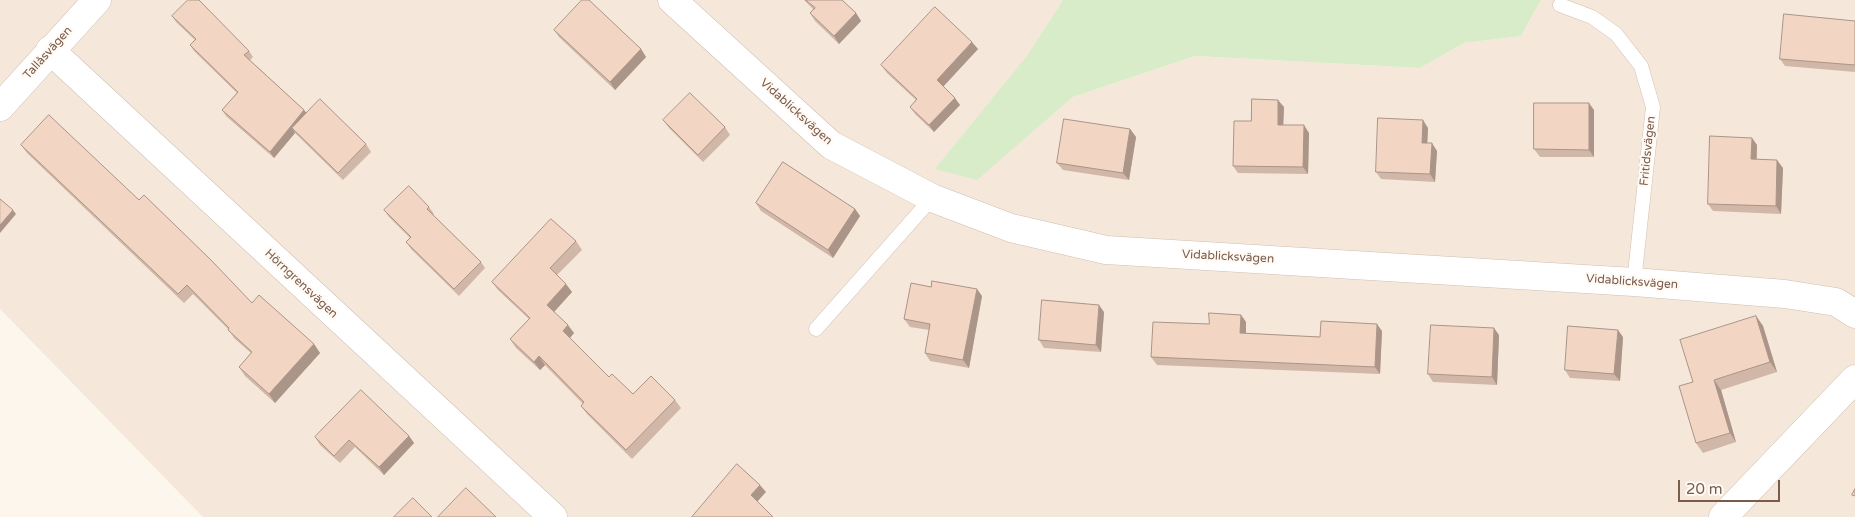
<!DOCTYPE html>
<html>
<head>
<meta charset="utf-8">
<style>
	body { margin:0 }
	#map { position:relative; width:1855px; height:517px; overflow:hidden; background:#fdf6ec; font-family:"Varela Round",sans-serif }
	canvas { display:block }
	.scale { position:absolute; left:1678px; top:480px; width:102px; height:22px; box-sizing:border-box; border:2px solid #7a5c4d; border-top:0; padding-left:6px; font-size:15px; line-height:18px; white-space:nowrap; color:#7a5c4d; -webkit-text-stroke:4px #fffaf3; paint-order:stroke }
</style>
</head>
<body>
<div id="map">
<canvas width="1855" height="517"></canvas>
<div class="scale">20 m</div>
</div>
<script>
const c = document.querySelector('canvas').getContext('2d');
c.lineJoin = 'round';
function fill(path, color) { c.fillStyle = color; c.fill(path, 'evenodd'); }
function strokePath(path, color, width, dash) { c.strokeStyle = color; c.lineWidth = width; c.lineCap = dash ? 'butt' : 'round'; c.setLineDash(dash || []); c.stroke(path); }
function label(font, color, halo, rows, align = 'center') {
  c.font = font + ' "Varela Round",sans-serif'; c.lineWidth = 4.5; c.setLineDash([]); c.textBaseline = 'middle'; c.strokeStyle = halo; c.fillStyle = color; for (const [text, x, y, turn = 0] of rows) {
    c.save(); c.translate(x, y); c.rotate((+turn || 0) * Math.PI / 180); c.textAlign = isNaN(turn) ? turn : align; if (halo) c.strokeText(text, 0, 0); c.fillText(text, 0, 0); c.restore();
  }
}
fill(new Path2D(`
	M0,0H1063L1026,57L976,180L1073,97L1195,56L1420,68L1464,43L1521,36L1541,0H1855V517H203L0,309Z`), '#f5e8da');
fill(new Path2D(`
	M1063,0H1541L1521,36L1464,43L1420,68L1195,56L1073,97L977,180L935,169L1026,57Z`), '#d8ecc9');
const service = new Path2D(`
	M1560,5L1592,17L1616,34L1641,66L1653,107L1634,282
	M816,329L932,198`);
const minor = new Path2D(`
	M672,0L831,145L932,198L1011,228L1106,250L1634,282L1785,294L1836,302L1855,314
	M50,50L553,517
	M0,107L97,0
	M1723,517L1855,379`);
strokePath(service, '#d1beb0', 15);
strokePath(minor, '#d1beb0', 29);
strokePath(service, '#fff', 14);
strokePath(minor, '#fff', 28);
fill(new Path2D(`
	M804,0H842L856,13L861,21L839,44L815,21L810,13L813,9Z
	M172,16L249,51L253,57L250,60L304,110L306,113L366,144L371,152L343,180L295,133L274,158L226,116L222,110L237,93L194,51L190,45L195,40L176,22Z
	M1855,21V72L1785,66L1780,59Z
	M554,30L641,49L646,57L615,90L559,37Z
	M978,49L943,86L960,105L934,132L915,114L910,107L916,100L887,73L881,65Z
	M1284,107L1283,125L1309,133L1308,174L1238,173L1233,166L1251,121Z
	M1594,110V157H1540L1534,149Z
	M663,120L725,127L730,135L703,162L669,128Z
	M1428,128L1427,143L1437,151L1435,182L1381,179L1376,172Z
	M1130,129L1136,137L1129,180L1063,170L1057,163Z
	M1752,138L1757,145V160L1783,168L1781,214L1713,211L1708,204Z
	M21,145L139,200L252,303L314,344L320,353L275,403L245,376L239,367L251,353L234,338L228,329L193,294L184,303L27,153Z
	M756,203L855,209L860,216L833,258L761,211Z
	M429,207L434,214L433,215L481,262L485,268L459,296L411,249L406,242L410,238L389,217L384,210Z
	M576,241L582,250L557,275L572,292L554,312L574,333L570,338L609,377L633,394L675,400L681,408L632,459L587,414L581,406L583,404L545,365L540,370L516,348L510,339L529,319L498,290L492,282Z
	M931,287L982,296L969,368L930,361L925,353L929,330L910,327L904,319Z
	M1104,312L1101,352L1044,348L1039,340Z
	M1241,315L1246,322V333L1320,337L1382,331L1380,374L1157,365L1151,357L1209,324Z
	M1756,316L1763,326L1777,372L1721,390L1736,442L1703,453L1696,443L1693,382Z
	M1499,335L1497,385L1433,382L1428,374Z
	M1623,337L1620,381L1570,378L1565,370Z
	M409,436L414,443L384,475L355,447L340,463L320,445L315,437Z`), '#d1b7a8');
fill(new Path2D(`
	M856,13L861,21L839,44L834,36Z
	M972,42L978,49L942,88L937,80Z
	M641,49L646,57L615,90L610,82Z
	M955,98L960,105L934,132L929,125Z
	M1278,100L1284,107L1283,132L1278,125Z
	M1589,103L1594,110V157L1589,150Z
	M304,110L309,116L292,128L295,133L274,158L270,152Z
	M1423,120L1428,128L1427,150L1422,143Z
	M1304,125L1309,133L1308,174L1303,167Z
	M1130,129L1136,137L1129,180L1123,173Z
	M1752,138L1757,145L1756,167L1751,159Z
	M1432,143L1437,151L1435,182L1430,174Z
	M1777,160L1783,168L1781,214L1776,206Z
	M855,209L860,216L833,258L828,250Z
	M13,210L16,214L0,233V225Z
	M566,284L572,292L553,313L547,305Z
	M977,289L982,296L969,368L963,360Z
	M1099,305L1104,312L1101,352L1096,345Z
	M1241,315L1246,322V340L1240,333Z
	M1756,316L1763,326L1777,372L1770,362Z
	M1377,324L1382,331L1380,374L1375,367Z
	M568,325L574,333L569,339L563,331Z
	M1494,328L1499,335L1497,385L1492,377Z
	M1618,330L1623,337L1620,381L1614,374Z
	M314,344L320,353L275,403L269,394Z
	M539,356L545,365L540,370L534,362Z
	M1714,380L1721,390L1736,442L1730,433Z
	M409,436L414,443L384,475L379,467Z
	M760,485L766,492L756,503L751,495Z`), '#aa9588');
const building = new Path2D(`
	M188,0H199L249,51L244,55L304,110L270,152L222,110L238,92L190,45L196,39L172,16Z
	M582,0H589L641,49L610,82L554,30Z
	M806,0H842L856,13L834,36L810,13L815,8Z
	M935,7L972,42L937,80L955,98L929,125L910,107L917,99L881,65Z
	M1784,14L1855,21V65L1780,59Z
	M690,93L725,127L698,155L663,120Z
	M320,99L366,144L338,173L292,128Z
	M1252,99L1278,100V125H1304L1303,167L1233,166L1234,121H1251Z
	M1534,103H1589V150L1534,149Z
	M49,115L139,200L144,195L211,260L252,303L259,295L314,344L269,394L239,367L252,352L228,330L229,328L187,285L178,294L21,145Z
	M1378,118L1423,120L1422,143H1432L1430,174L1376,172Z
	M1064,119L1130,129L1123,173L1057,163Z
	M1710,136L1752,138L1751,159L1777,160L1776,206L1708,204Z
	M783,162L855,209L828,250L756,203Z
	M409,186L429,207L427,209L481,262L454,289L406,242L411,237L384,210Z
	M0,199L13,210L0,225Z
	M551,219L576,241L550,268L566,284L547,305L568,325L563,331L609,377L612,374L633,394L651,376L675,400L626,450L581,406L584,402L539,356L534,362L510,339L530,318L492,282Z
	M932,281L977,289L963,360L925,353L930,324L904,319L911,283L931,287Z
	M1042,300L1099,305L1096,345L1039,340Z
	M1209,313L1241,315L1240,333L1320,337L1321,321L1377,324L1375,367L1151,357L1153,322L1209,324Z
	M1756,316L1770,362L1714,380L1730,433L1696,443L1679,386L1693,382L1680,340Z
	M1431,325L1494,328L1492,377L1428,374Z
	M1568,326L1618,330L1614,374L1565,370Z
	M361,390L409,436L379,467L349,440L334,456L315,437Z
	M737,464L760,485L751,495L773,517H692Z
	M466,488L496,517H438Z
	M1855,489V496L1852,495Z
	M413,498L432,517H394Z`);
fill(building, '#f3d5c3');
strokePath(building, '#aa9588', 1);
label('12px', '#7a5c4d', '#fffaf3', [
	["Tallåsvägen",48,53,-48],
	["Vidablicksvägen",796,112,42],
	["Fritidsvägen",1648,151,-84],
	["Vidablicksvägen",1228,257,3],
	["Vidablicksvägen",1632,282,4],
	["Hörngrensvägen",301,284,43]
]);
</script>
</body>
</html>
